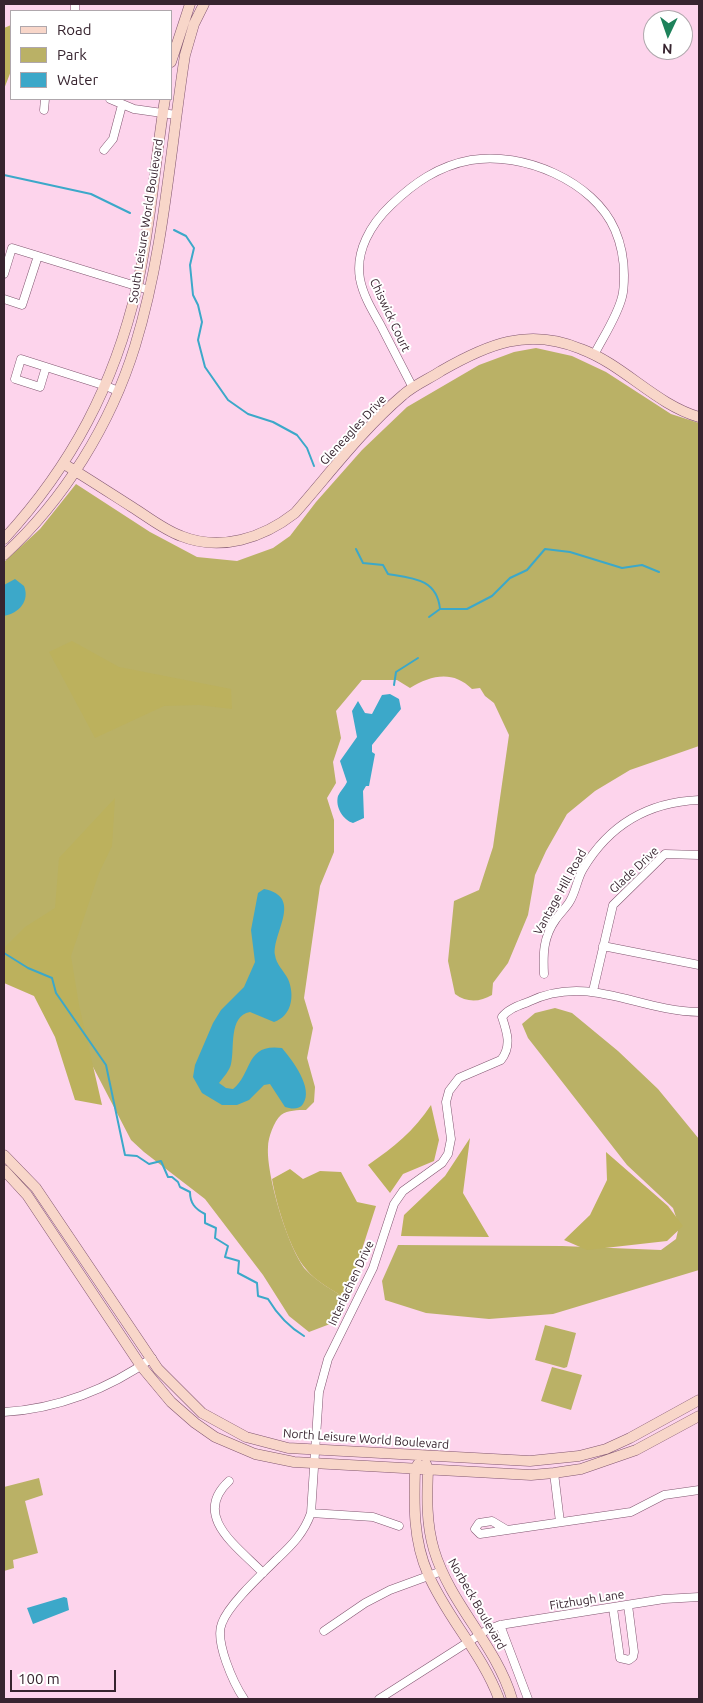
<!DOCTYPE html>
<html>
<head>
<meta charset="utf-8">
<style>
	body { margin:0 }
	#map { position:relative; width:703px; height:1703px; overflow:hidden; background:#fdd4ec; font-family:Ubuntu,sans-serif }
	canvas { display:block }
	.frame { position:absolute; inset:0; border:5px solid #37242f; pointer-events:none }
	.legend { position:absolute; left:10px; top:10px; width:162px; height:90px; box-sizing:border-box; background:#fff; border:1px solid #afa7ac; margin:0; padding:6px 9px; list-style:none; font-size:15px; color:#37242f }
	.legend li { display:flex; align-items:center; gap:10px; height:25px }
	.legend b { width:25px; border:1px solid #afa7ac }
	.north { position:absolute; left:643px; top:10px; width:50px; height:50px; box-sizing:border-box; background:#fff; border:1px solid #afa7ac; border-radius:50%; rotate:183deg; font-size:14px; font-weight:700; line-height:20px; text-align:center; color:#37242f }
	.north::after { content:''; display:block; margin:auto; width:18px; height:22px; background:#1e825b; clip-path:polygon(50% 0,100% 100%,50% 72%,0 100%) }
	.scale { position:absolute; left:10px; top:1670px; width:106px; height:22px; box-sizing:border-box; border:2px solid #37242f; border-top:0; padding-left:6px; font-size:15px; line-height:18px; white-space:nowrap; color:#37242f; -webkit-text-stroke:4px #fff; paint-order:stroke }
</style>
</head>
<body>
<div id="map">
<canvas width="703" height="1703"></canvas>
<div class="frame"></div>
<ul class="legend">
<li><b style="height:6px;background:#f8d6c9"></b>Road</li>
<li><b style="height:14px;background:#bab166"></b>Park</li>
<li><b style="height:14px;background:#3ca8c9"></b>Water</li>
</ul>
<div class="north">N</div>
<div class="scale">100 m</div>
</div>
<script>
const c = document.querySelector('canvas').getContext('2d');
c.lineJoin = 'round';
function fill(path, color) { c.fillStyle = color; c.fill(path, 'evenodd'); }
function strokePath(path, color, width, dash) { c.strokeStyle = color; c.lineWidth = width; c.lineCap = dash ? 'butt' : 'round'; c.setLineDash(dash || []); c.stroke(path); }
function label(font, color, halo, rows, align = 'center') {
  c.font = font + ' Ubuntu,sans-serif'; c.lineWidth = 4; c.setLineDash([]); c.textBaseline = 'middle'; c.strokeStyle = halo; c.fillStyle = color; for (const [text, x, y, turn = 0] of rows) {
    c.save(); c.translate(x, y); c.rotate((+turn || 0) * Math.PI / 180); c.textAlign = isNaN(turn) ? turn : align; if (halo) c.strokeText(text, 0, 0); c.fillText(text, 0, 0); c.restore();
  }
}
fill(new Path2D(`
	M536,348L572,356L606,372L671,414L699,423V746L630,770L595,791L567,814L546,851L535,875L528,915L508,963L493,983L492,995C480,1002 467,1003 455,994L448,961L454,901L479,890L493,847L509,735L494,703L485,696L480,688L472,689C453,670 431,675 410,688L397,680H362L336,711L341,738L333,762L336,783L327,798L334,820V852L320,886L304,998L313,1028L307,1058L315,1087L314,1102L306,1110C298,1110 288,1110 281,1115C274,1121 268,1138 268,1147C266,1174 288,1249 306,1270C317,1282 333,1290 346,1299L330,1324L309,1332L289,1316L263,1275L205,1199L144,1152L131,1140L64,1011L4,955V562L40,529L76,484L150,532L197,557L237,561L273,548L290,536L316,502L362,450L407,407L479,365L514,352Z
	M555,1008L572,1013L618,1051L658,1089L699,1139V1270L553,1314L489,1319L426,1313L385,1300L382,1281L398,1245L562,1246L661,1250L676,1239L679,1226L673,1208L627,1165L528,1038L522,1024L535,1013Z
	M545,1325L576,1333L567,1367L564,1368L535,1360Z
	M552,1367L582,1375L571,1410L541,1401Z
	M39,1478L43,1495L25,1501L38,1553L13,1560L14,1568L4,1571V1487Z`), '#bab166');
fill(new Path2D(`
	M11,25V71L4,89V28Z
	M72,641L119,667L231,689L232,709L199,705L164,706L95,738L49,652Z
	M115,798L112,846L99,873L71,956L79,1005L102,1105L75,1100L55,1037L34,996L4,983V948L25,927L55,908L59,858Z
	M431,1105L439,1140L434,1161L403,1174L390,1193L368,1165C394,1147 414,1131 431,1105Z
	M470,1138L463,1193L489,1237L401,1236L404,1215L445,1176Z
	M606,1152L668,1206L683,1226L667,1241L587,1250L564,1240L590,1215L607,1180Z
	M290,1169L303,1179L320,1171L341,1172L357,1202L376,1206L346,1299C333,1290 316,1282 306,1269C290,1251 276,1203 272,1179Z`), '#bcb15d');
fill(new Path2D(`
	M15,579L24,586C30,601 19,613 4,616V585Z
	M390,694L399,699L401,709L372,745V752L375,754L369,786H366L363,791L364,818L353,823C343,820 335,807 338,796C340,791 345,787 347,782L340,761L357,737L352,711L358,701L365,713L372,714L382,695Z
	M264,889C304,897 272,933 275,955C276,964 284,971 288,979C295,995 292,1016 274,1022L250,1012C228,1016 235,1049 231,1064C230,1070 223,1078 219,1083L226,1088L233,1089C253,1073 245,1043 282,1048C292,1060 314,1088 303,1104C299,1110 291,1109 285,1107L270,1084L264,1085L249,1100L237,1105H222L202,1093L193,1077L195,1065L213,1023L221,1010L244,987L255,962L251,930L258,893Z
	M64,1597L67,1598L69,1610L33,1624L27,1608Z`), '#3ca8c9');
strokePath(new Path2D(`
	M4,175L91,194L130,213
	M174,230L186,236L194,248L190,265L193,295L198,305L202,322L198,340L205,367L228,400L248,414L273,422L297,435L307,448L314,466
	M356,549L363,563L383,565L388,574C413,578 437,579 440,609H467L492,596L510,578L527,570L545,549L570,552L622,568L642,565L659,572
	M429,617L440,609
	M394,685L396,672L418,658
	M4,953L28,968L52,978L56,993L106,1065L125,1155L137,1156L149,1164L161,1161L168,1177H172L178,1182L180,1187L190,1192C190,1203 195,1209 205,1214V1223L216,1228L215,1238L228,1246L225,1257L239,1261L238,1273L257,1283L258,1296L268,1299C277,1314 289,1327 304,1336`), '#3ca8c9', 2);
const street = new Path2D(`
	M75,4V11
	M110,99L134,109L176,115
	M44,110L45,99
	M104,150L113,139L122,105
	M4,274L12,248L149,290
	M4,299L22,305L38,256
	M46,367L40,387L15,379L21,359L106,386L118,391
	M413,388C402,367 391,345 380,324C372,310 363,295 360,279C355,251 371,224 391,205C414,183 438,166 471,160C522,151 594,181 615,230C621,244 624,260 624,275C624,282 624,290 622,297C617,317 603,337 594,355
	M603,946L699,965
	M544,974C543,954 543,937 556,919C560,913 566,908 570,901C576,891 577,879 583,869C609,825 648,802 699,800
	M593,991L613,905L665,854L699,855
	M4,1412C57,1409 109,1389 152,1358
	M554,1473L560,1522
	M229,1481C191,1516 238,1547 263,1573
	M311,1513L373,1517L399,1526
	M507,1530L492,1521L479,1523L475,1529L480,1534L631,1512L664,1495L699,1490
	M613,1608L620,1658L629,1660L633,1657L634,1652L628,1605
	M500,1625L528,1699
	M324,1631L365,1603L390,1590L442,1571
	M244,1699C234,1684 214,1641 222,1623C229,1604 262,1574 277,1559C292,1545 304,1533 311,1513L319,1392L328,1359L373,1268L394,1204L403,1191L442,1163L448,1154L451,1139L446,1102L449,1091L459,1078L501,1060C512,1046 507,1032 502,1017C508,1009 518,1006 528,1002C589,973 637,1011 699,1012
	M379,1699L487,1630L500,1625L664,1599L699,1597`);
const secondary = new Path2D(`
	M171,62L190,4
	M64,464C87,478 110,493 132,507C148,517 164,530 181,536C221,552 263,538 295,513C330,473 363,429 403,395C414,385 429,379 441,371C488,344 528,327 581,349C624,365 655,404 699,417
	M4,539C72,465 114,385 137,287C151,225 155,161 165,99
	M4,555C64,500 111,424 135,346C164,252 170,151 185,55L194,24L204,4
	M4,1155L36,1188L158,1369L202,1413L246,1437L288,1448L530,1461L579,1456L606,1449L630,1438L699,1400
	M4,1170L27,1195L141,1366L171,1402L195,1423L215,1437L255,1454L294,1462L531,1475L554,1473L581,1469L636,1450L699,1416
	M418,1464L415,1469C414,1505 413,1540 428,1574C447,1618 482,1653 499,1699
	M426,1464L428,1469C427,1497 426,1523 434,1550C450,1604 496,1645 512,1699`);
strokePath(street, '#815670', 9);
strokePath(secondary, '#815670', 11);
strokePath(street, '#fff', 8);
strokePath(secondary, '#f8d6c9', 10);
label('12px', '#37242f', '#fff', [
	["South Leisure World Boulevard",146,221,-81],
	["Chiswick Court",390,315,65],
	["Gleneagles Drive",353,430,-47],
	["Glade Drive",634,870,-43],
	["Vantage Hill Road",560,892,-61],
	["Interlachen Drive",351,1283,-65],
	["North Leisure World Boulevard",366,1439,4],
	["Fitzhugh Lane",587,1600,-9],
	["Norbeck Boulevard",477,1604,60]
]);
</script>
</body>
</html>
